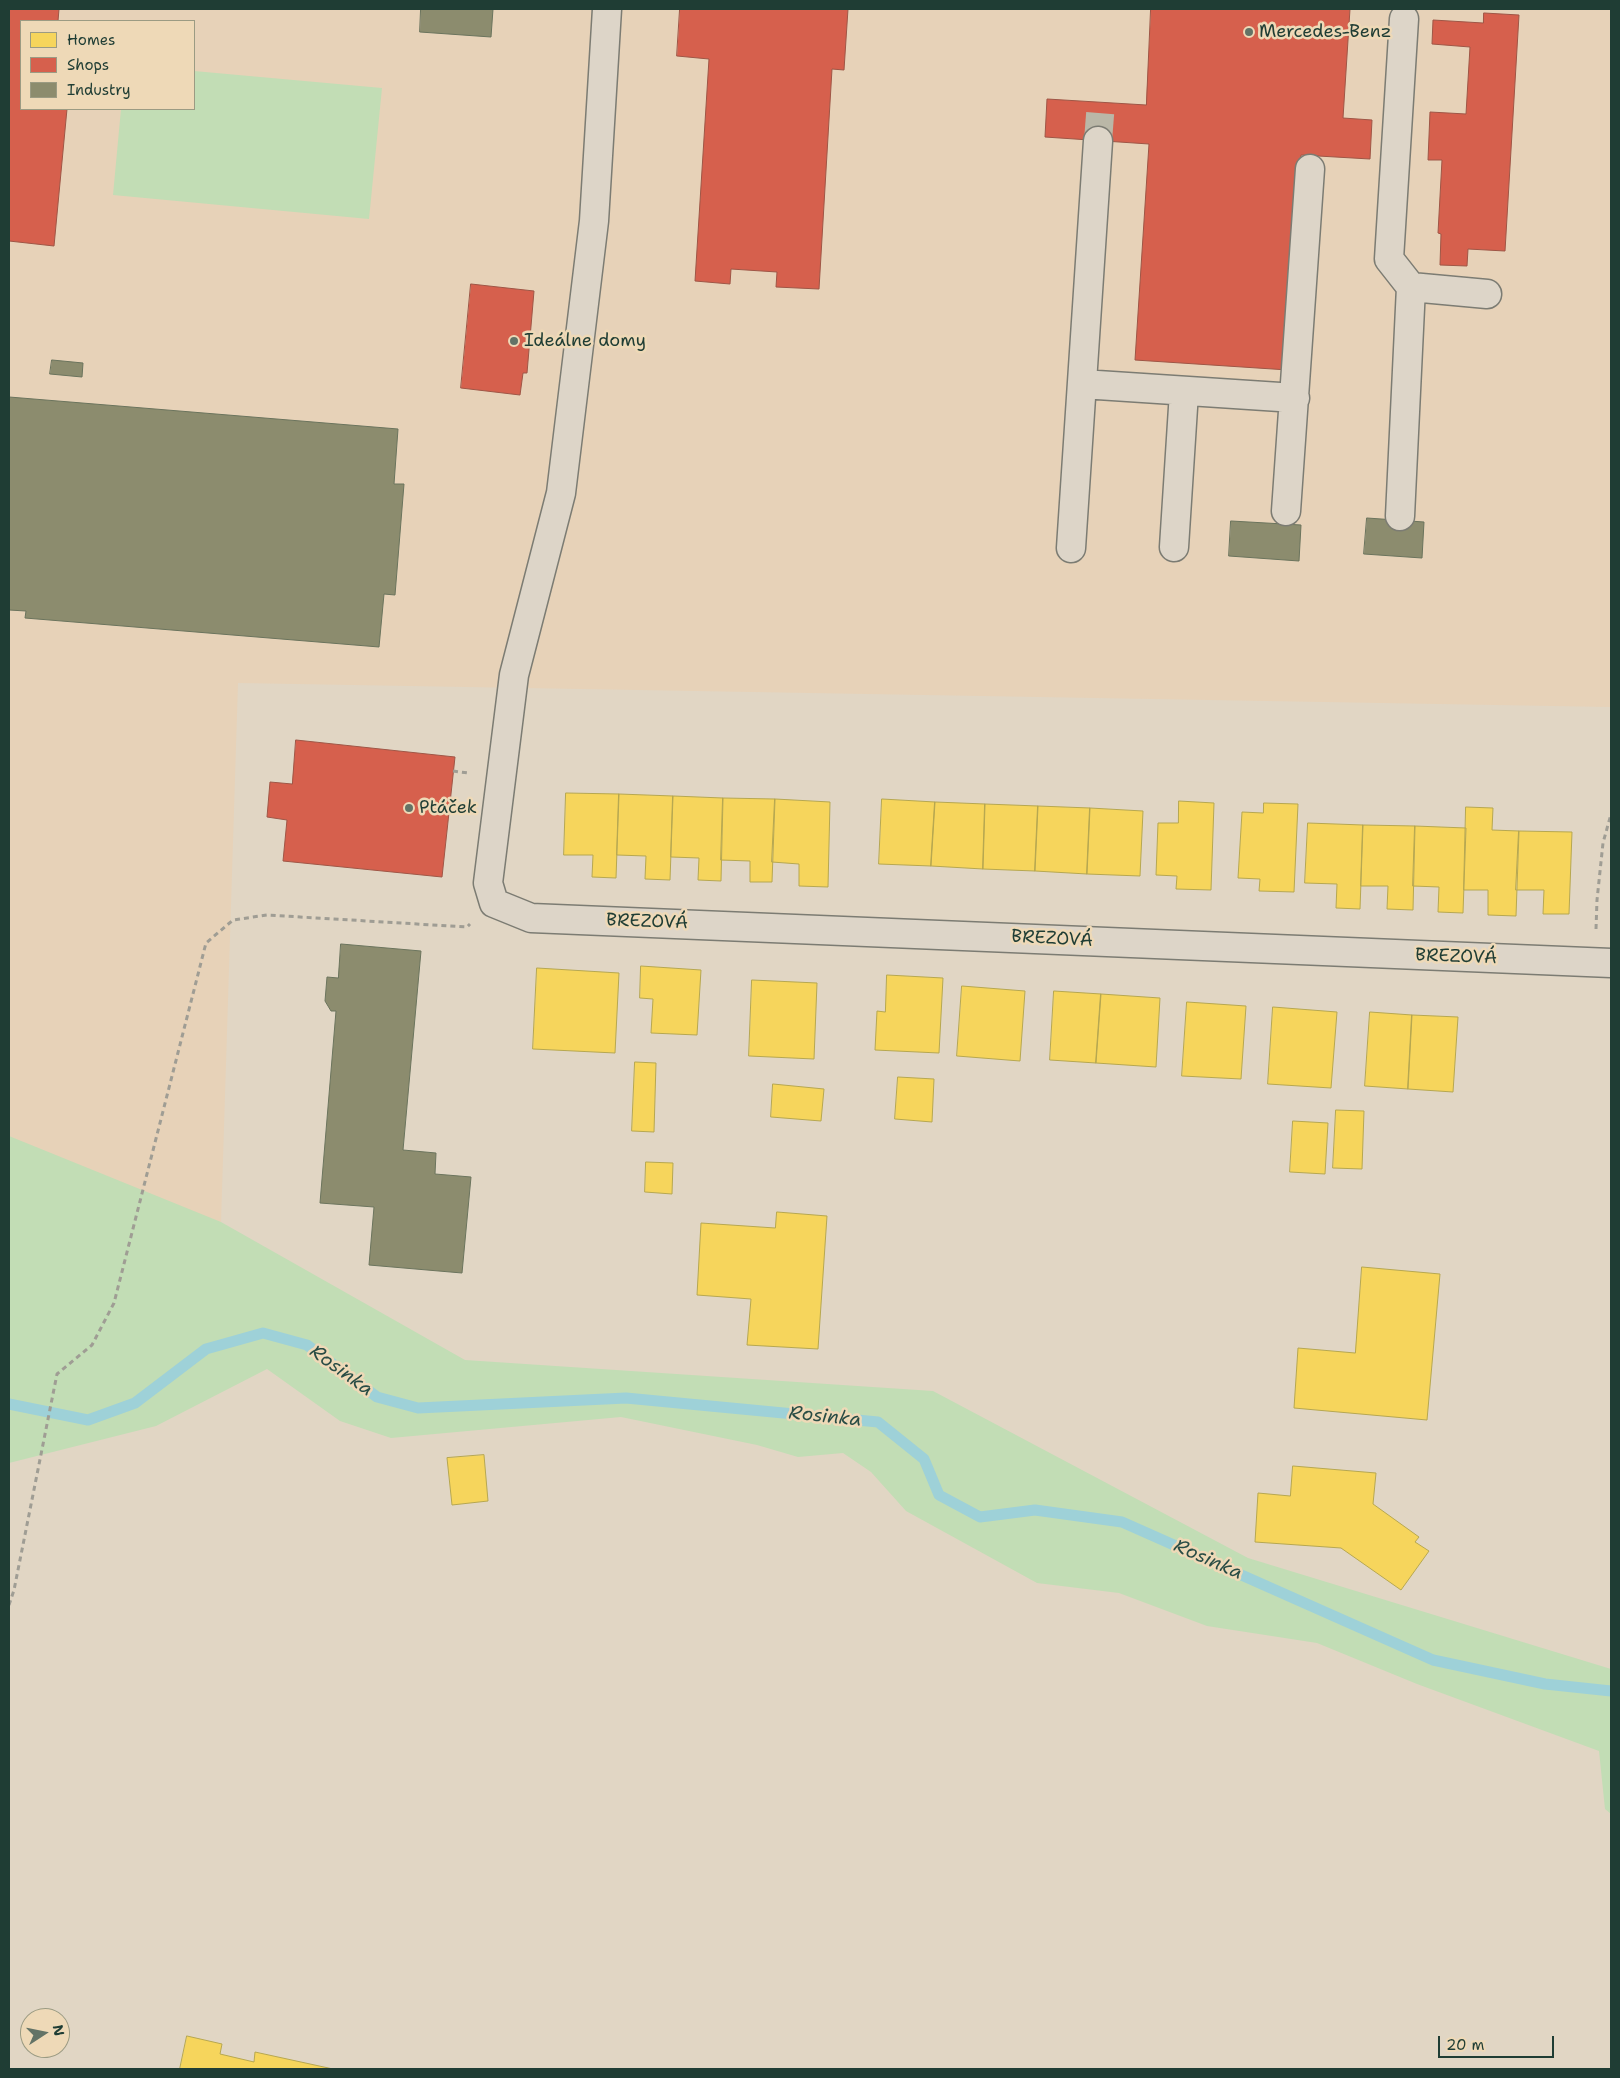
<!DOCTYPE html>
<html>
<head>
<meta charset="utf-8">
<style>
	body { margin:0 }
	#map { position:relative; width:1620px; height:2078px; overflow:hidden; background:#e1d6c4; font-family:"Shantell Sans",sans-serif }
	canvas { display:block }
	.frame { position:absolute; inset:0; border:10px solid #1f3d34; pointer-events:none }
	.legend { position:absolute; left:20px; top:20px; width:175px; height:90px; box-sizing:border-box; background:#eed9b7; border:1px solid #9b9b83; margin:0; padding:6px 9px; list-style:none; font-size:15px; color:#1f3d34 }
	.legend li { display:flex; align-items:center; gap:10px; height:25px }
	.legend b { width:25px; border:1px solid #9b9b83 }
	.north { position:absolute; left:20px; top:2008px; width:50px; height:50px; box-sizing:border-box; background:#eed9b7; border:1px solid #9b9b83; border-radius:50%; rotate:79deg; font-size:14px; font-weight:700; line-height:20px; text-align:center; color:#1f3d34 }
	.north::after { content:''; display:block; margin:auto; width:18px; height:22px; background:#637366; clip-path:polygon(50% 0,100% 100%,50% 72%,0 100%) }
	.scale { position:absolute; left:1438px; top:2036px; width:116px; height:22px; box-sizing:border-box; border:2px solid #1f3d34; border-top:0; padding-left:6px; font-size:15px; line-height:18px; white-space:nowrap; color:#1f3d34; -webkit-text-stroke:4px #eed9b7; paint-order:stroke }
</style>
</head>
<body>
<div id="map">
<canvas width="1620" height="2078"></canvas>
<div class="frame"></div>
<ul class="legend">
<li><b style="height:14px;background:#f6d55c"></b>Homes</li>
<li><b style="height:14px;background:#d6604d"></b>Shops</li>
<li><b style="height:14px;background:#8c8c6e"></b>Industry</li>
</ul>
<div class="north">N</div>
<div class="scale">20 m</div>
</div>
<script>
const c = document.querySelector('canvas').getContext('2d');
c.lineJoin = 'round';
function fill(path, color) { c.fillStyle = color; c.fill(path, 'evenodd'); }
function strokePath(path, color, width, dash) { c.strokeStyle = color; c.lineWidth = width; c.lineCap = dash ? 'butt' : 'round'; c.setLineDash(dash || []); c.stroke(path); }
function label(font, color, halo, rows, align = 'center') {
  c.font = font + ' "Shantell Sans",sans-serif'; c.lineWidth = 5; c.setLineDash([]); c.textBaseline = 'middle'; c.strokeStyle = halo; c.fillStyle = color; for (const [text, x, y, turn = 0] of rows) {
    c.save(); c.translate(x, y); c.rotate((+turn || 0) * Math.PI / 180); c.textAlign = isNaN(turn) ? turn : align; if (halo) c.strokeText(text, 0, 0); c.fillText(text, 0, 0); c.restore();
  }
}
fill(new Path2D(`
	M9,9H1611L1610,707L238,683L221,1222L9,1162ZM21,21H194V109H21Z`), '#e7d2b8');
fill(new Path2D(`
	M194,71L382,88L369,219L113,195L121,109H194Z
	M9,1136L221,1222L465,1360L933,1391L1248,1558L1611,1669V1814L1605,1809L1599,1751L1417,1684L1317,1643L1207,1626L1119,1593L1037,1583L906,1511L871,1472L843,1453L798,1457L757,1445L621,1417L391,1438L340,1421L267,1369L156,1426L9,1463Z`), '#c2ddb5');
const homes = new Path2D(`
	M566,793L619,794L616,878L592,877L593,855H564Z
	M619,794L673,796L670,880L645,879L646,856L617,855Z
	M673,796L723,798L721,881L698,880L699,858L671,857Z
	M723,798L775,799L772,882H750V861L721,860Z
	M775,799L830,802L828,887L799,886V864L772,862Z
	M882,799L935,802L931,866L879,864Z
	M1179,801L1214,803L1211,890L1176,889L1177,876L1156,875L1158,823H1178Z
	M935,802L985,804L983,869L931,866Z
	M1264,803L1298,804L1294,892L1259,891L1260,879L1238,878L1242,812L1263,813Z
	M985,804L1038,806L1035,871L983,869Z
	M1038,806L1090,808L1087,874L1035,871Z
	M1466,807L1493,808L1492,830L1519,831L1516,916L1488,915V890H1464Z
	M1090,808L1143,811L1140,876L1087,874Z
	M1308,823L1363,825L1360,909L1336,908L1337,884L1305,883Z
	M1363,825L1415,826L1413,910L1387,909L1388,886H1361Z
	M1415,826L1466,828L1463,913L1438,912L1439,887L1413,886Z
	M1519,831L1572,832L1569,914H1543L1544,890H1516Z
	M641,966L701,970L697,1035L651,1033L653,999L640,998Z
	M537,968L619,973L615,1053L533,1049Z
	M887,975L943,978L939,1053L875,1050L877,1011L885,1012Z
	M752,980L817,983L814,1059L749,1056Z
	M962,986L1025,991L1020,1061L957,1056Z
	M1054,991L1101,994L1096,1063L1050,1060Z
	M1101,994L1160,998L1156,1067L1096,1063Z
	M1187,1002L1246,1006L1241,1079L1182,1076Z
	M1273,1007L1337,1012L1331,1088L1268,1084Z
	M1370,1012L1412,1015L1408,1089L1365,1086Z
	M1412,1015L1458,1017L1453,1092L1408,1089Z
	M635,1062L656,1063L654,1132L632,1131Z
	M898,1077L934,1079L932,1122L895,1119Z
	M773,1084L824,1089L821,1121L771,1117Z
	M1336,1110L1364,1111L1362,1169L1333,1168Z
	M1293,1121L1328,1123L1325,1174L1290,1172Z
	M646,1162L673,1163L672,1194L645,1192Z
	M777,1212L827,1216L818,1349L747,1345L751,1299L697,1295L701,1223L775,1228Z
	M1362,1267L1440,1274L1427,1420L1294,1408L1298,1348L1355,1353Z
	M484,1455L488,1501L452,1505L447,1458Z
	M1293,1466L1376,1473L1373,1504L1419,1537L1415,1542L1429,1551L1401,1590L1341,1548L1255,1542L1258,1493L1290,1496Z
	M187,2036L222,2044L220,2054L254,2062L255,2052L333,2069H180Z`);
fill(homes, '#f6d55c');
strokePath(homes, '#b6a750', 1);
const shops = new Path2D(`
	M9,9H59L58,21H21V109H67L54,246L9,241Z
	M680,9H848L844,70L832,69L819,289L776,287L777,272L731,269L730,284L695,281L709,59L677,56Z
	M1151,9H1350L1343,118L1372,120L1370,159L1301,155L1288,370L1135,360L1149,144L1045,137L1047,99L1146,105Z
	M1484,13L1519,15L1505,251L1468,249L1467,266L1440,265L1441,234L1438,233L1442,160H1428L1430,112L1466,114L1470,47L1432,44L1433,20L1483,23Z
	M471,284L534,291L527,373H523L520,395L461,388Z
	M296,740L455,757L442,877L283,861L287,820L267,817L270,782L292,784Z`);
fill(shops, '#d6604d');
strokePath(shops, '#9f5646', 1);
const industry = new Path2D(`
	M421,9H493L491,37L420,32Z
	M52,360L83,363L82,377L50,374Z
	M9,397L398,429L394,484H404L395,595L384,594L379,647L25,618L26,611L9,610Z
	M1367,518L1424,522L1422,558L1364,554Z
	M1231,521L1301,525L1299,561L1229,556Z
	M341,944L421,951L403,1150L436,1153L435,1174L471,1177L462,1273L369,1265L374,1207L320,1203L336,1011H331L325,1001L327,977L338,978Z`);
fill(industry, '#8c8c6e');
strokePath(industry, '#6b745d', 1);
strokePath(new Path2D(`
	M9,1404L88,1420L135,1403L206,1349L263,1333L307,1345L377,1397L418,1408L626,1398L878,1422L924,1459L939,1495L980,1517L1035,1510L1122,1522L1433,1660L1545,1684L1611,1691`), '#9ed1d8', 11);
strokePath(new Path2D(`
	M1098,141L1101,102`), '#bab7a7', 28, [28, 14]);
const minor = new Path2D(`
	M607,9L594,221L561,493L514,675L488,883L494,903L531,918L1611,963
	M1404,19L1389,259L1411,287L1487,294
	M1082,384L1295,398
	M1286,511L1310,169
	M1400,516L1411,287
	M1174,547L1184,392
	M1071,548L1098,141`);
strokePath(minor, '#7c7c73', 31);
strokePath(new Path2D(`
	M453,771L468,773
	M1596,929L1597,900L1603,843L1611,814
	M9,1605L14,1590L57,1374L92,1345L114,1303L206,943L233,920L267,915L467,927L470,924`), '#9f9d94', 3, [5, 4]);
strokePath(minor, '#ddd5c8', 28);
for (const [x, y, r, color] of [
	[1249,32,5,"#637366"],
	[514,341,5,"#637366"],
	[409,808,5,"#637366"]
]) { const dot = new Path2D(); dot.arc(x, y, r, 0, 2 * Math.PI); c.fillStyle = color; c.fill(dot); strokePath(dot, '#eed9b7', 2); }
label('18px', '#1f3d34', '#eed9b7', [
	["Mercedes-Benz",1259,32],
	["Ideálne domy",524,341],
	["Ptáček",419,808]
], 'left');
label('18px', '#1f3d34', '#eed9b7', [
	["BREZOVÁ",647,922,2],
	["BREZOVÁ",1052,939,3],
	["BREZOVÁ",1456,957,2]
]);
label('italic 19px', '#294c45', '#eed9b7', [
	["Rosinka",341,1371,36],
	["Rosinka",825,1417,6],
	["Rosinka",1208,1560,24]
]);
</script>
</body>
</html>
